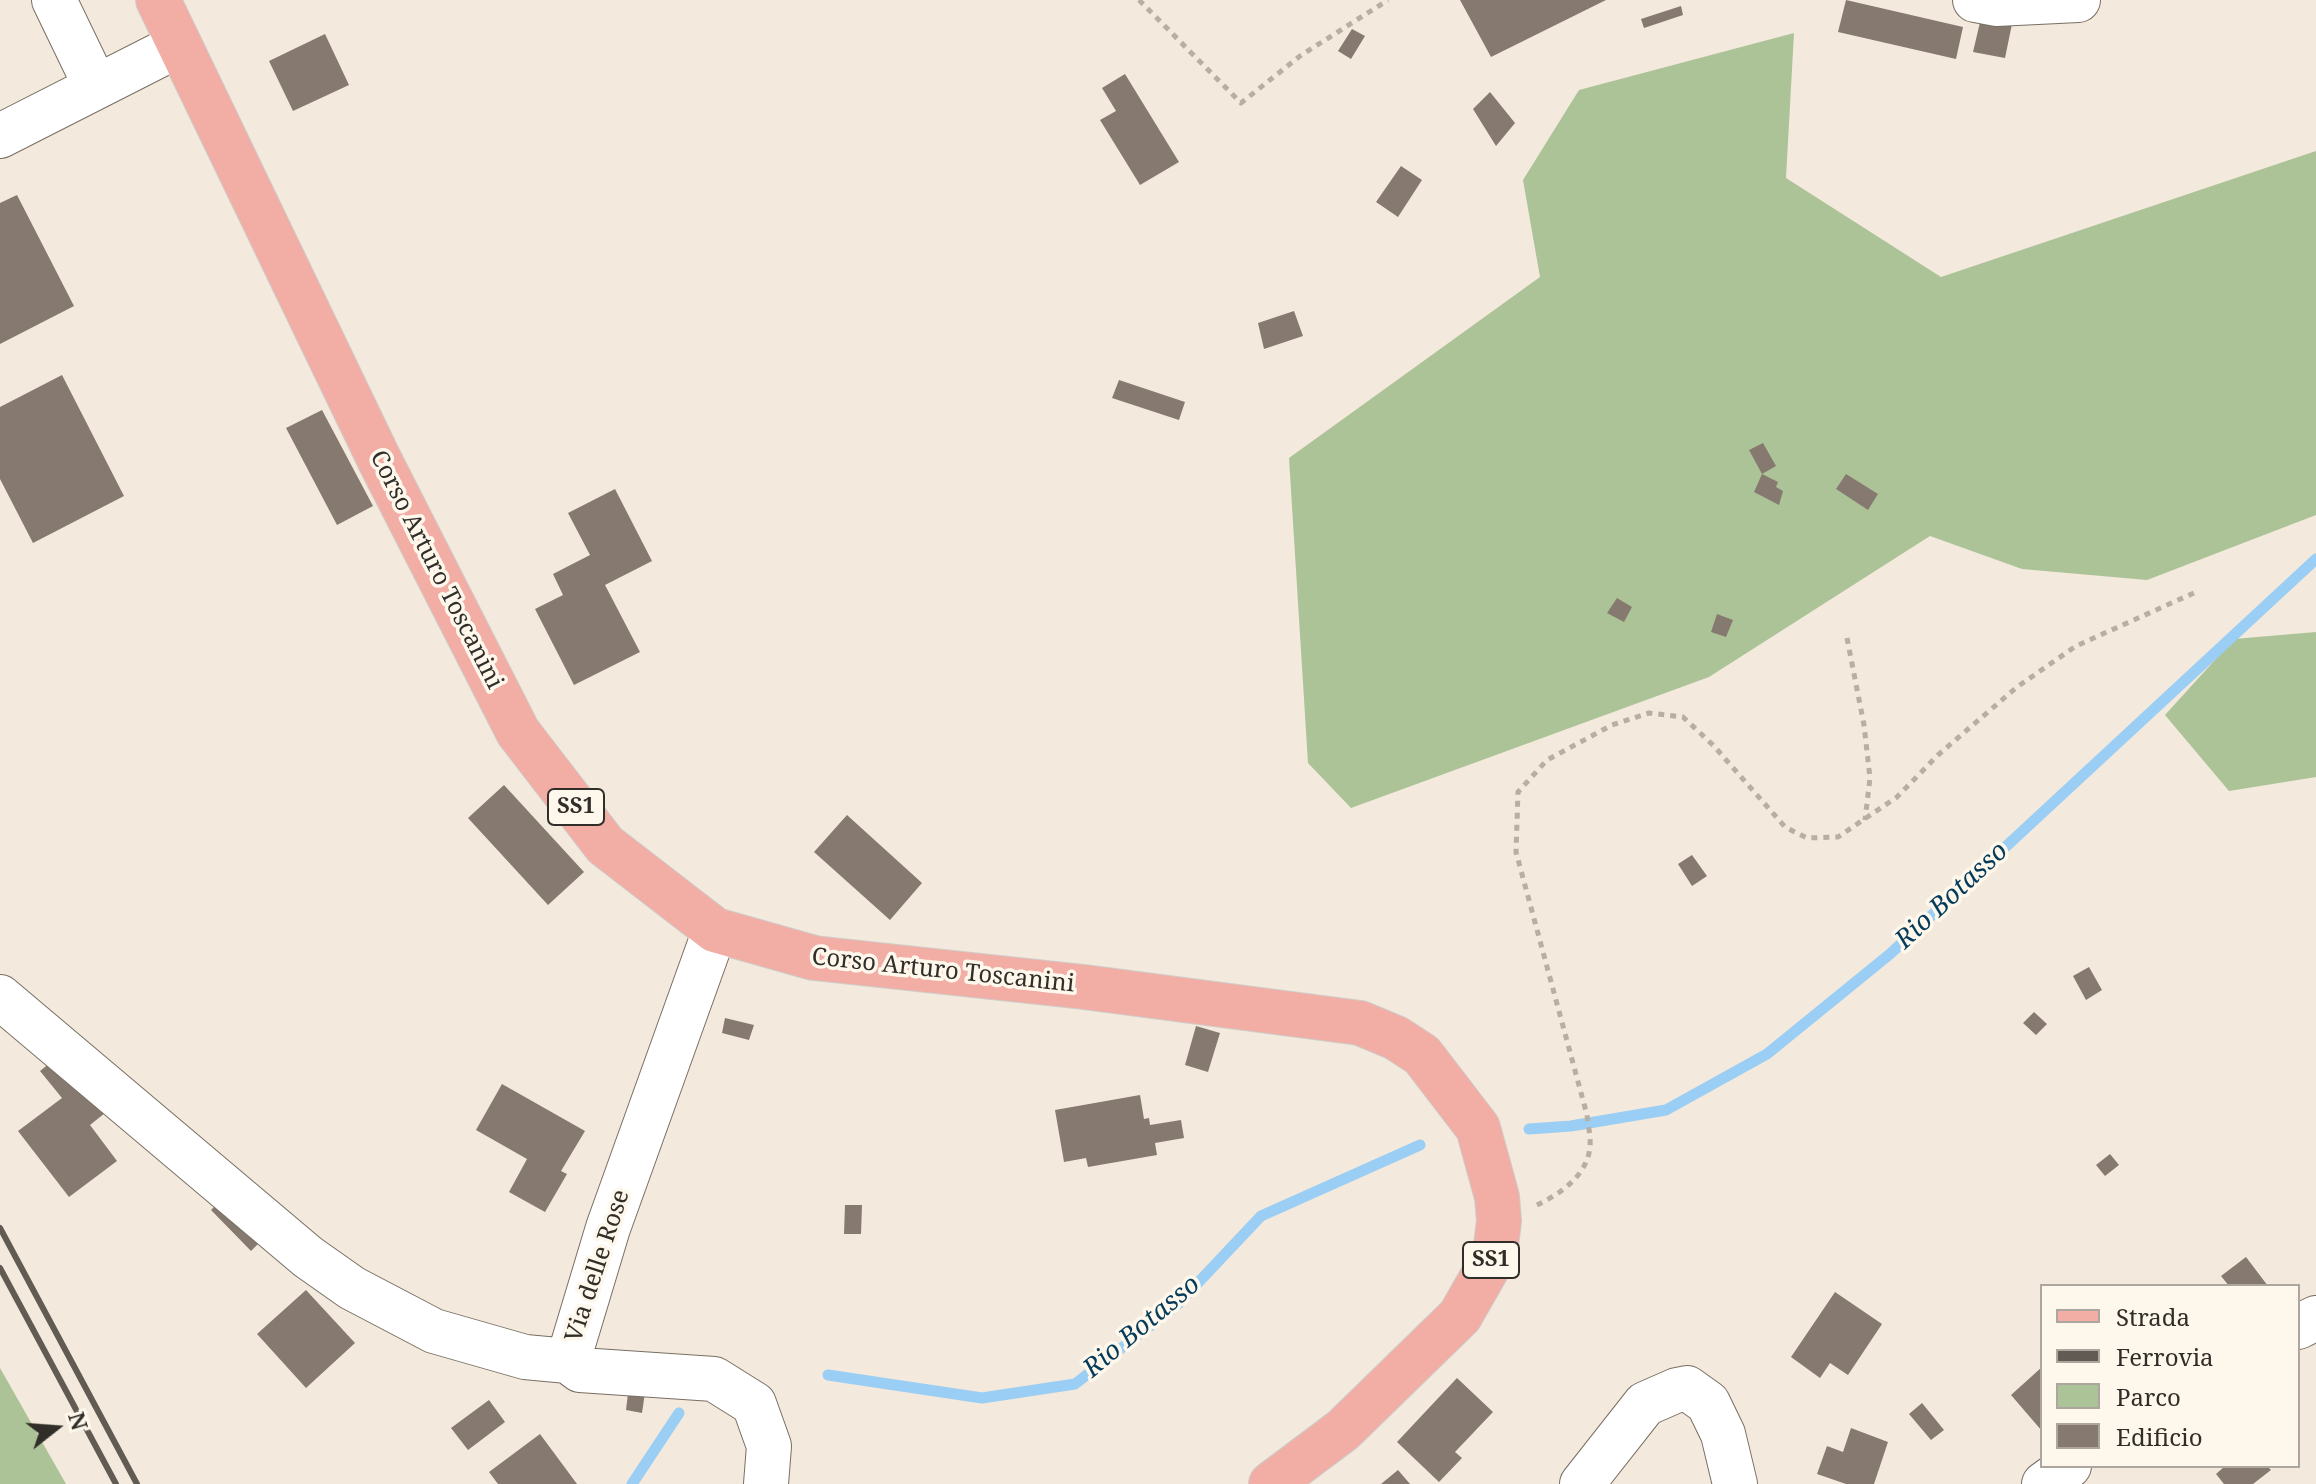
<!DOCTYPE html>
<html>
<head>
<meta charset="utf-8">
<style>
	body { margin:0 }
	#map { position:relative; width:2316px; height:1484px; overflow:hidden; background:#f3e9dc; font-family:"Noto Serif",serif }
	canvas { display:block }
	.legend { position:absolute; left:2040px; top:1284px; width:260px; height:184px; box-sizing:border-box; background:#fef7ec; border:2px solid #aca69e; margin:0; padding:10px 14px; list-style:none; font-size:24px; color:#312d28 }
	.legend li { display:flex; align-items:center; gap:16px; height:40px }
	.legend b { width:40px; border:2px solid #aca69e }
	.north { position:absolute; left:16px; top:1388px; width:80px; height:80px; -webkit-text-stroke:6px #fef7ec; paint-order:stroke; rotate:73deg; font-size:22px; font-weight:700; line-height:32px; text-align:center; color:#312d28 }
	.north::after { content:''; display:block; margin:auto; width:28px; height:36px; background:#312d28; clip-path:polygon(50% 0,100% 100%,50% 72%,0 100%) }
</style>
</head>
<body>
<div id="map">
<canvas width="2316" height="1484"></canvas>
<ul class="legend">
<li><b style="height:10px;background:#f2ada4"></b>Strada</li>
<li><b style="height:10px;background:#615b54"></b>Ferrovia</li>
<li><b style="height:22px;background:#acc397"></b>Parco</li>
<li><b style="height:22px;background:#867a70"></b>Edificio</li>
</ul>
<div class="north">N</div>
</div>
<script>
const c = document.querySelector('canvas').getContext('2d');
c.lineJoin = 'round';
function fill(path, color) { c.fillStyle = color; c.fill(path, 'evenodd'); }
function strokePath(path, color, width, dash) { c.strokeStyle = color; c.lineWidth = width; c.lineCap = dash ? 'butt' : 'round'; c.setLineDash(dash || []); c.stroke(path); }
function label(font, color, halo, rows, align = 'center') {
  c.font = font + ' "Noto Serif",serif'; c.lineWidth = 7; c.setLineDash([]); c.textBaseline = 'middle'; c.strokeStyle = halo; c.fillStyle = color; for (const [text, x, y, turn = 0] of rows) {
    c.save(); c.translate(x, y); c.rotate((+turn || 0) * Math.PI / 180); c.textAlign = isNaN(turn) ? turn : align; if (halo) c.strokeText(text, 0, 0); c.fillText(text, 0, 0); c.restore();
  }
}
fill(new Path2D(`
	M1794,33L1786,178L1941,277L2316,151V515L2147,580L2022,569L1930,536L1709,677L1351,808L1308,763L1289,458L1540,277L1523,180L1579,90Z
	M2316,632V777L2229,791L2165,715L2234,639Z
	M0,1368L66,1484H0Z`), '#acc397');
strokePath(new Path2D(`
	M1529,1129L1571,1126L1666,1110L1767,1054L1890,954L2316,559
	M828,1375L982,1398L1075,1384L1177,1305L1261,1216L1420,1145
	M632,1484L679,1413`), '#9bcef4', 11);
fill(new Path2D(`
	M1460,0H1606L1491,57Z
	M1846,0L1963,27L1956,59L1838,32Z
	M1681,6L1683,15L1644,28L1641,19Z
	M1981,18L2012,24L2005,58L1973,52Z
	M1352,29L1365,36L1351,59L1338,51Z
	M325,34L349,85L293,111L269,61Z
	M1125,74L1179,162L1140,185L1100,120L1116,111L1102,88Z
	M1490,92L1515,123L1496,146L1473,109Z
	M1401,166L1422,180L1398,217L1376,202Z
	M17,195L74,306L0,344V203Z
	M1294,311L1303,336L1264,349L1258,323Z
	M62,375L124,496L33,543L0,479V407Z
	M1119,380L1185,402L1179,420L1112,398Z
	M322,410L373,506L337,525L286,428Z
	M1763,443L1776,466L1762,474L1749,450Z
	M1762,474L1778,482L1776,487L1783,491L1779,505L1754,492Z
	M1846,474L1878,494L1868,510L1836,489Z
	M615,489L652,561L605,585L640,652L574,685L535,609L563,595L553,574L590,555L568,513Z
	M1617,598L1632,607L1624,622L1607,613Z
	M1717,614L1733,620L1726,637L1711,632Z
	M504,785L584,872L548,905L468,818Z
	M847,815L922,883L890,920L814,852Z
	M1692,855L1707,876L1692,886L1678,864Z
	M2089,967L2102,990L2086,1000L2073,976Z
	M2034,1012L2047,1024L2036,1035L2023,1023Z
	M725,1018L754,1025L749,1040L722,1033Z
	M1196,1026L1220,1033L1208,1072L1185,1065Z
	M56,1058L110,1109L90,1125L117,1161L69,1197L18,1131L62,1098L40,1071Z
	M502,1084L585,1131L561,1171L567,1174L545,1212L509,1192L527,1159L476,1130Z
	M1140,1095L1144,1119L1149,1118L1150,1125L1181,1120L1184,1138L1155,1143L1157,1155L1088,1167L1086,1158L1064,1162L1055,1110Z
	M2110,1154L2119,1165L2105,1176L2096,1165Z
	M226,1195L267,1235L251,1251L211,1210Z
	M845,1205H862L861,1234H844Z
	M2246,1257L2268,1286H2229L2221,1276Z
	M306,1290L355,1343L306,1388L257,1334Z
	M1835,1292L1882,1324L1848,1375L1830,1363L1820,1378L1791,1357Z
	M2042,1367V1431L2011,1395Z
	M630,1377L647,1379L642,1413L626,1410Z
	M1457,1378L1493,1412L1455,1452L1462,1458L1439,1482L1397,1442Z
	M489,1400L505,1422L468,1450L451,1428Z
	M1922,1403L1944,1430L1931,1440L1909,1414Z
	M1851,1428L1888,1442L1874,1484H1846L1817,1474L1827,1446L1843,1452Z
	M540,1434L577,1484H498L489,1472Z
	M2225,1466H2267L2271,1470L2253,1484H2224L2216,1474Z
	M1398,1470L1410,1484H1381Z`), '#867a70');
const minor = new Path2D(`
	M54,0L96,87
	M1975,0L1996,4L2078,0
	M0,136L179,45
	M0,997L308,1257L352,1288L434,1331L525,1357L568,1361L580,1370L714,1379L754,1404L769,1446L766,1484
	M2298,1327L2316,1318
	M568,1361L608,1228L715,930
	M1582,1484L1645,1404L1677,1390L1687,1388L1708,1403L1723,1434L1735,1484
	M2044,1484L2069,1466`);
const major = new Path2D(`
	M158,0L379,459L518,732L605,845L715,930L814,958L1084,987L1360,1023L1396,1038L1422,1055L1478,1128L1497,1197L1499,1221L1496,1245L1488,1267L1460,1316L1343,1430L1271,1484`);
strokePath(minor, '#786f63', 46);
strokePath(major, '#cecdcb', 46);
strokePath(new Path2D(`
	M1139,0L1241,103L1300,56L1388,0
	M1847,638L1864,725L1870,778L1865,820
	M1537,1205C1560,1194 1587,1176 1590,1147C1591,1137 1588,1125 1587,1115L1516,852L1518,792L1547,760L1612,725L1649,713L1683,717L1714,746L1785,827L1807,838L1838,837L1897,797L1938,755L2017,687L2076,646L2196,592`), '#b7aea4', 5, [6, 6]);
strokePath(minor, '#fff', 44);
strokePath(major, '#f2ada4', 44);
strokePath(new Path2D(`
	M0,1228L137,1484
	M0,1268L116,1484`), '#615b54', 6);
for (const [x, y, w] of [
	[576,807,56],
	[1491,1260,56]
]) { const box = new Path2D(); box.roundRect(x - w / 2, y - 18, w, 36, 6); c.fillStyle = '#fef7ec'; c.fill(box); strokePath(box, '#312d28', 2); }
label('bold 22px', '#312d28', null, [
	["SS1",576,807],
	["SS1",1491,1260]
]);
label('24px', '#312d28', '#fef7ec', [
	["Corso Arturo Toscanini",436,570,63],
	["Corso Arturo Toscanini",943,971,6],
	["Via delle Rose",598,1266,-72]
]);
label('italic 26px', '#053b5a', '#fef7ec', [
	["Rio Botasso",1952,896,-43],
	["Rio Botasso",1142,1327,-40]
]);
</script>
</body>
</html>
